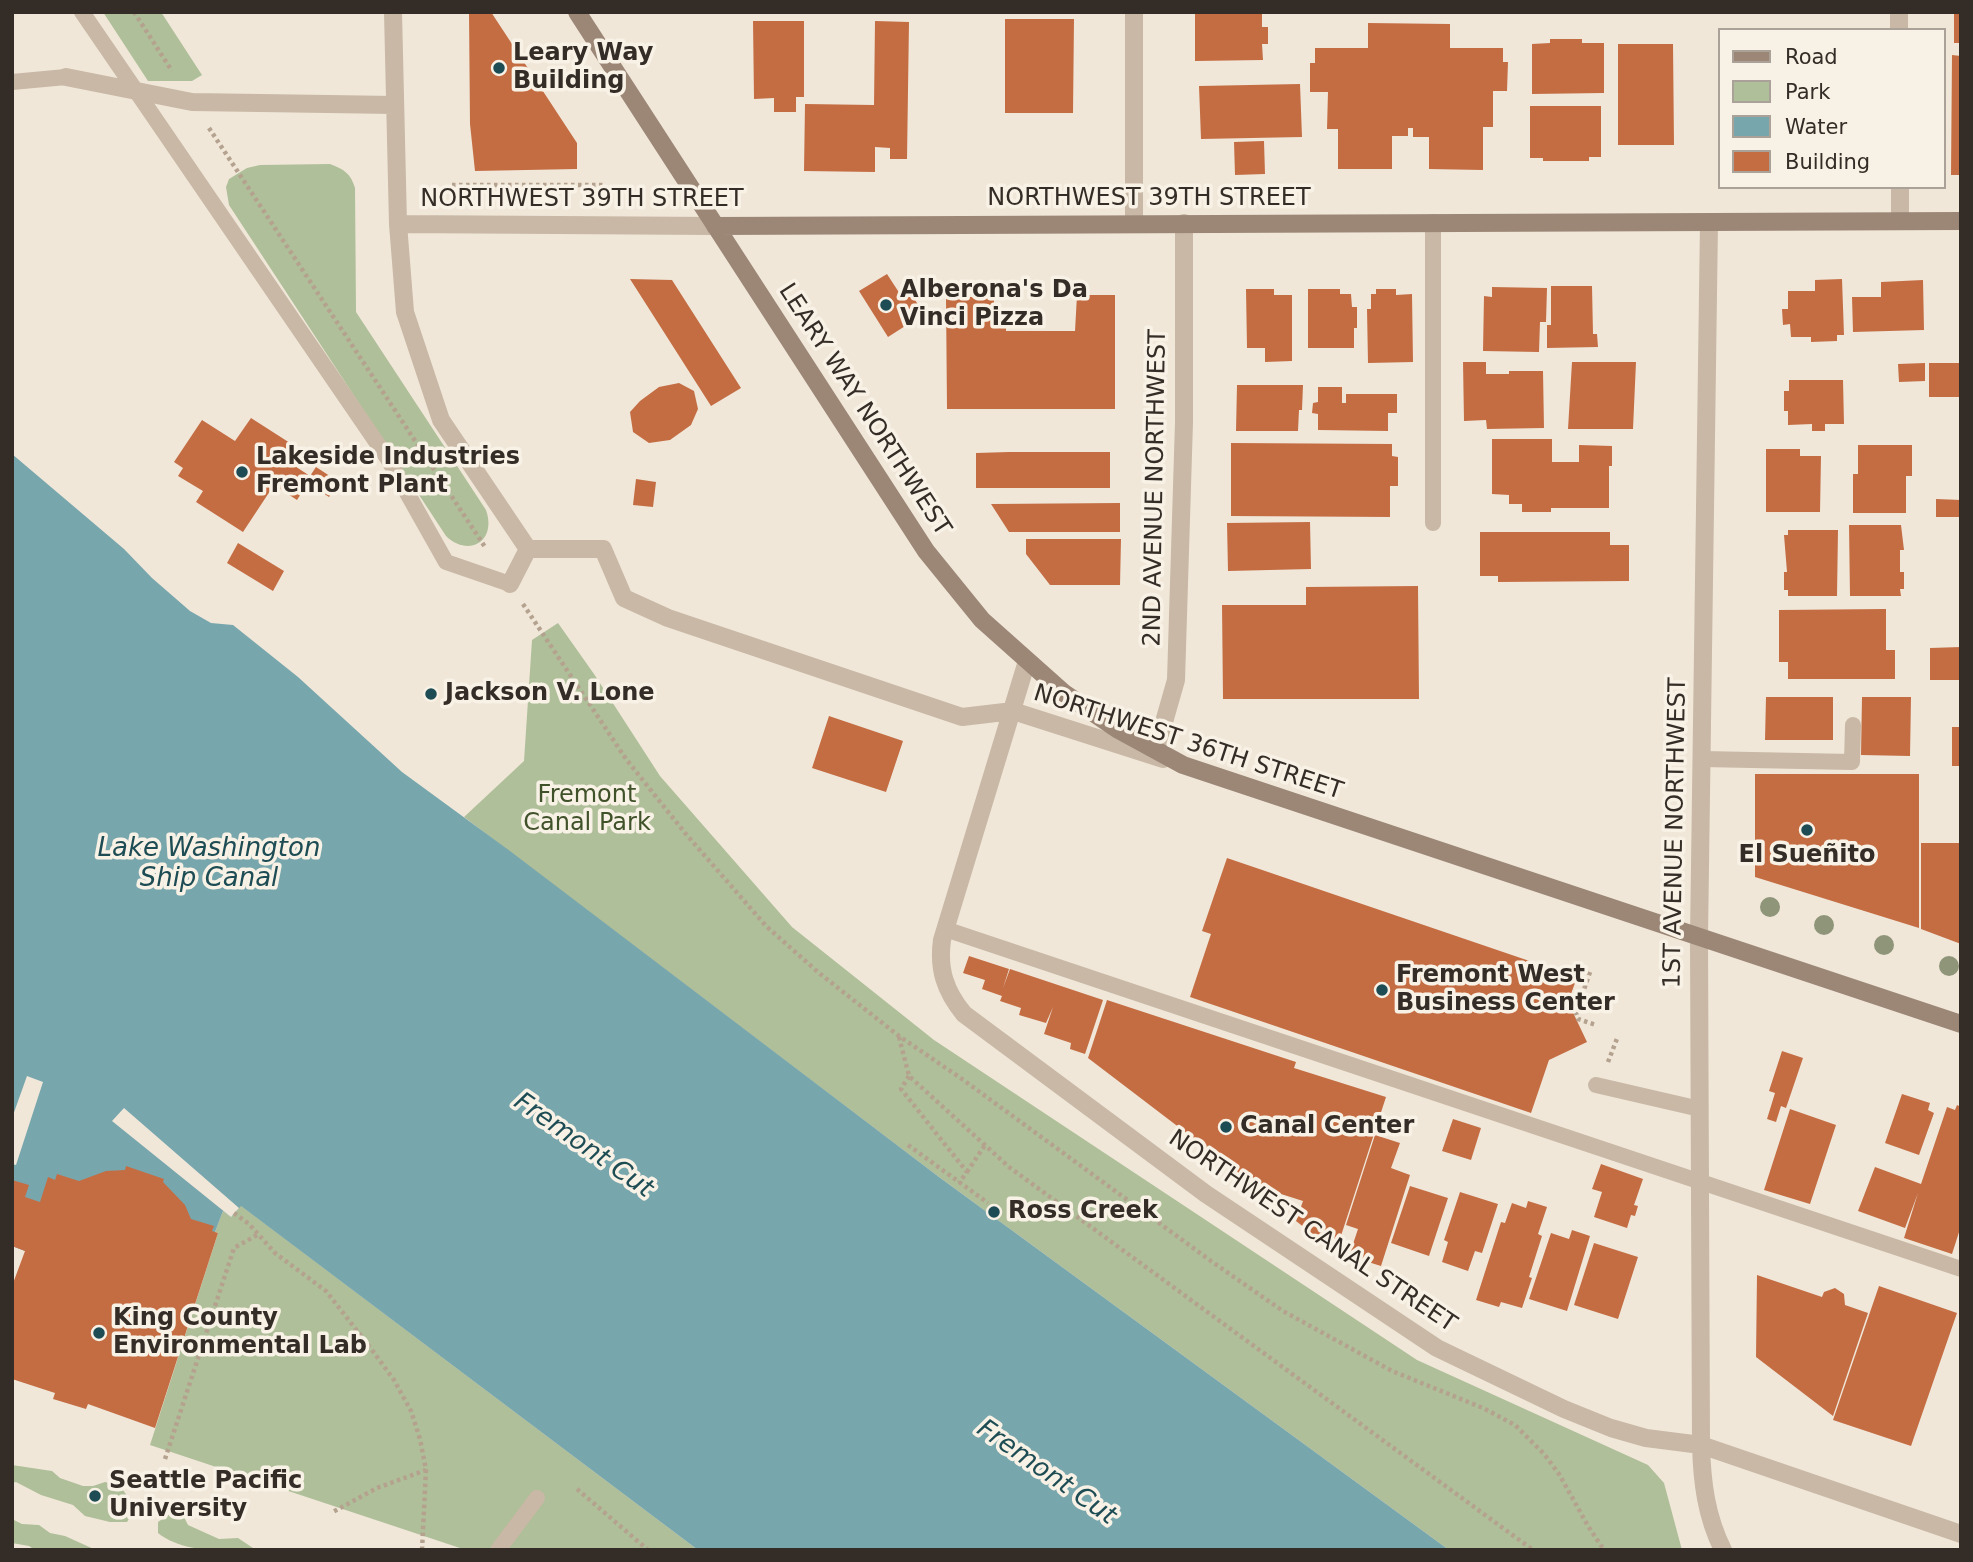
<!DOCTYPE html>
<html>
<head>
<meta charset="utf-8">
<style>
	body { margin:0 }
	#map { position:relative; width:1973px; height:1562px; overflow:hidden; background:#f0e7d9; font-family:"DejaVu Sans",sans-serif }
	canvas { display:block }
	.frame { position:absolute; inset:0; border:14px solid #342c26; pointer-events:none }
	.legend { position:absolute; left:1718px; top:28px; width:228px; height:161px; box-sizing:border-box; background:#f8f1e5; border:2px solid #aaa299; margin:0; padding:9px 12px; list-style:none; font-size:21px; color:#342c26 }
	.legend li { display:flex; align-items:center; gap:14px; height:35px }
	.legend b { width:35px; border:2px solid #aaa299 }
</style>
</head>
<body>
<div id="map">
<canvas width="1973" height="1562"></canvas>
<div class="frame"></div>
<ul class="legend">
<li><b style="height:9px;background:#9c8777"></b>Road</li>
<li><b style="height:19px;background:#afbf99"></b>Park</li>
<li><b style="height:19px;background:#78a6ad"></b>Water</li>
<li><b style="height:19px;background:#c46d43"></b>Building</li>
</ul>
</div>
<script>
const c = document.querySelector('canvas').getContext('2d');
c.lineJoin = 'round';
function fill(path, color) { c.fillStyle = color; c.fill(path, 'evenodd'); }
function strokePath(path, color, width, dash) { c.strokeStyle = color; c.lineWidth = width; c.lineCap = dash ? 'butt' : 'round'; c.setLineDash(dash || []); c.stroke(path); }
function label(font, color, halo, rows, align = 'center') {
  c.font = font + ' "DejaVu Sans",sans-serif'; c.lineWidth = 7; c.setLineDash([]); c.textBaseline = 'middle'; c.strokeStyle = halo; c.fillStyle = color; for (const [text, x, y, turn = 0] of rows) {
    c.save(); c.translate(x, y); c.rotate((+turn || 0) * Math.PI / 180); c.textAlign = isNaN(turn) ? turn : align; if (halo) c.strokeText(text, 0, 0); c.fillText(text, 0, 0); c.restore();
  }
}
fill(new Path2D(`
	M103,12H161L202,75L192,81H148Z
	M330,164C344,169 351,174 355,188L356,312L486,510C497,541 469,558 446,536L229,205L226,187L229,179L247,168L260,165Z
	M558,623L594,674L660,776L792,927L934,1040L1417,1360L1648,1465L1664,1483L1682,1550H1449L939,1177L464,817L524,761L532,640Z
	M240,1205L698,1550H466L150,1445L218,1233L215,1232L223,1211L231,1217Z
	M12,1465L52,1471L60,1478L83,1486H93L105,1482L120,1486L131,1501L134,1511L127,1522H110L85,1516L73,1505L41,1495L16,1482L12,1483Z
	M171,1513L184,1517L188,1525L219,1539L238,1538L253,1548L266,1550C232,1550 185,1555 158,1533V1522Z
	M12,1519L22,1524L39,1525L50,1533L65,1536L96,1550H35L29,1546L12,1543Z`), '#afbf99');
fill(new Path2D(`
	M12,454L124,549L152,578L190,611L211,623L233,625L298,677L402,772L510,851L939,1177L1449,1550H698L241,1206L231,1217L223,1211L215,1232L25,1251L12,1246Z`), '#78a6ad');
fill(new Path2D(`
	M27,1076L43,1082L16,1165L12,1164V1118Z
	M124,1108L239,1208L231,1217L112,1121Z`), '#f0e7d9');
fill(new Path2D(`
	M469,12H491L577,143V169L475,171L470,124Z
	M1195,12H1262V27H1268V44H1262L1263,60L1195,61Z
	M1954,12H1961V43H1954Z
	M1005,19H1074L1073,113H1005Z
	M753,21H804V97H796V112H774V98L754,99Z
	M875,21L909,22L907,159H890V148L875,147V172L804,171L805,104L874,105Z
	M1368,23L1450,24V48H1503V62H1508L1507,91H1493V127H1483V170L1429,169V137H1413V128H1408V136H1392V169H1338V129H1327L1328,92H1310V63H1315V48H1368Z
	M1550,39H1582V43H1604V93L1532,94V44L1550,43Z
	M1618,44H1673L1674,145H1618Z
	M1952,55L1961,56V175H1951Z
	M1300,84L1302,137L1201,139L1199,86Z
	M1530,106H1601V157H1589V161H1543V158H1530Z
	M1264,141L1265,174L1235,175L1234,142Z
	M887,274L900,294L908,289L924,314L888,337L859,291Z
	M630,279L672,280L741,388L711,406Z
	M1842,279L1844,335H1837V341L1811,342V337H1791L1790,324L1783,325L1782,309H1788V291H1815V280Z
	M1923,280L1924,330L1853,332L1852,297H1881V282Z
	M1551,286H1592L1593,334H1597L1598,347L1547,348V325H1551Z
	M1492,287L1547,288L1546,322H1540L1539,352L1483,351L1484,296L1492,297Z
	M1246,289H1274V295H1292V361L1265,362V348H1247Z
	M1308,289H1340V294H1351L1352,307H1357V328H1354V348H1308Z
	M1376,289H1396V295L1412,294L1413,362L1368,363L1367,309H1371V294H1376Z
	M1077,295H1115V409H947L946,297H994V315H1006V331H1075Z
	M1463,362H1486V374H1509V371H1543L1544,428L1487,429L1486,420L1464,421Z
	M1572,362H1636L1633,429H1568Z
	M1925,363V381L1899,382L1898,364Z
	M1929,363H1961V397H1929Z
	M1789,380H1843L1844,424H1825V431H1812V424L1788,425V411H1784V391H1789Z
	M679,383L694,391L698,409L691,425L670,440L649,443L633,432L630,412L640,401L659,387Z
	M1237,385H1303L1302,410H1299L1298,431H1236Z
	M1318,387H1342V403H1346V394H1397V413H1388V431L1318,430V414L1312,413L1313,403L1318,402Z
	M251,418L290,443L281,457L310,476L316,467L339,482L329,497L308,483L297,500L274,485L243,532L196,502L203,491L178,476L183,468L174,462L202,420L235,441Z
	M1492,439H1552V462H1579V445L1612,446V466H1609V508H1551V512H1522V504H1509V495L1492,494Z
	M1231,443L1392,444V456L1398,457V486H1390V517L1231,516Z
	M1858,445H1912V476H1906V513H1853V474H1858Z
	M1766,449H1800V456H1821L1820,512H1766Z
	M1009,452H1110V488H976V453Z
	M636,479L656,482L653,507L633,505Z
	M1936,499L1961,500V517H1936Z
	M1120,503V532H1009L991,504Z
	M1310,522L1311,569L1228,571L1227,523Z
	M1849,525H1901L1904,550H1900V572H1904V589H1900L1901,596H1850Z
	M1788,530H1838L1837,596H1788V590H1784V572H1787L1784,535H1788Z
	M1480,532H1610V545H1629V581L1498,582V576H1480Z
	M1026,539H1121L1120,585H1050L1026,554Z
	M238,543L284,571L273,591L227,563Z
	M1418,586L1419,699H1223L1222,605H1306V587Z
	M1886,609V650H1895V679H1788V662H1779V610Z
	M1961,647V680H1930V648Z
	M1766,697H1833V740H1765Z
	M1862,697H1911L1910,756L1861,755Z
	M829,716L903,741L886,792L812,768Z
	M1952,727H1961V766H1952Z
	M1755,774H1919V928L1755,877Z
	M1921,843H1961V944L1921,929Z
	M1227,858L1553,969L1555,976L1575,983L1568,1002L1587,1042L1549,1060L1531,1113L1190,997L1211,934L1202,931Z
	M969,956L1009,969L1003,988L1010,969L1103,1000L1085,1054L1070,1049L1071,1043L1044,1034L1053,1007L1046,1023L1019,1015L1021,1008L1000,1001L1002,996L982,989L985,980L963,973Z
	M1107,1000L1296,1062L1294,1068L1386,1097L1338,1245L1319,1239L1296,1221L1303,1201L1256,1186L1088,1058Z
	M1782,1051L1803,1058L1786,1108L1781,1106L1776,1122L1767,1119L1775,1093L1769,1091Z
	M1902,1094L1930,1103L1928,1110L1934,1113L1919,1155L1885,1143Z
	M1957,1105L1961,1107V1226L1952,1254L1904,1238L1918,1193L1905,1228L1858,1211L1875,1167L1921,1184L1947,1107L1955,1110Z
	M1790,1109L1836,1125L1810,1204L1764,1190Z
	M1453,1119L1481,1128L1471,1160L1442,1151Z
	M1375,1135L1400,1143L1391,1168L1410,1175L1381,1266L1349,1256L1358,1229L1346,1225Z
	M1601,1164L1643,1179L1634,1205L1638,1206L1635,1216L1631,1215L1627,1228L1594,1217L1602,1192L1592,1189Z
	M126,1166L164,1179L163,1182L185,1205L191,1219L214,1226L212,1231L218,1233L155,1428L88,1404L86,1409L53,1399L55,1393L12,1379V1286L25,1251L12,1246V1180L29,1185L25,1197L40,1202L48,1177L55,1180L57,1174L79,1181L106,1171L125,1170Z
	M1410,1186L1448,1198L1429,1256L1391,1243Z
	M1460,1192L1498,1204L1482,1253L1475,1251L1468,1271L1442,1262L1448,1242L1444,1240Z
	M1528,1201L1547,1207L1538,1234L1542,1236L1529,1277L1532,1278L1522,1308L1501,1302L1499,1307L1476,1300L1501,1222L1505,1223L1512,1203L1526,1208Z
	M1572,1230L1590,1236L1567,1311L1529,1299L1551,1233L1569,1239Z
	M1594,1243L1638,1257L1618,1319L1574,1305Z
	M1757,1275L1822,1297L1824,1292L1835,1288L1844,1294L1845,1305L1868,1313L1833,1416L1756,1357Z
	M1879,1286L1957,1313L1911,1446L1833,1420Z`), '#c46d43');
strokePath(new Path2D(`
	M134,12L172,71
	M209,128L485,547
	M452,185H604
	M523,604L626,759L685,833L766,926L819,973L899,1036L962,1079L1211,1261L1283,1311L1392,1371L1483,1408L1515,1425L1544,1454L1559,1474L1588,1526L1604,1550
	M1590,972L1576,1013L1578,1019L1596,1025
	M899,1037L909,1076L1009,1167L1533,1550
	M1608,1062L1618,1036
	M909,1076L901,1089L967,1172L959,1183
	M908,1145L988,1203
	M967,1172L985,1145
	M234,1213L249,1224L275,1253L326,1291L372,1350L394,1380L411,1411L420,1439L426,1470L377,1488L331,1513
	M165,1459L234,1248L257,1235
	M577,1489L648,1550
	M422,1550L426,1470`), '#b4a28f', 4.5, [3.5, 3.5]);
strokePath(new Path2D(`
	M82,12L388,459L446,562L510,584
	M12,82L66,77
	M1433,222V523
	M1702,759L1852,762L1853,725
	M945,929L1961,1269
	M1596,1085L1700,1109
	M498,1550L537,1498`), '#c8b8a5', 16);
strokePath(new Path2D(`
	M393,12L398,224L405,312L441,420L528,549L510,584
	M1899,12V30
	M66,77L192,102L395,105
	M1900,187V221
	M1709,222L1699,937L1701,1445C1702,1482 1706,1516 1723,1550
	M1134,223V12
	M398,224L715,226
	M528,549H603L624,598L668,618L962,717L1013,711L1163,759
	M1027,661L942,940C938,969 945,991 964,1014L1206,1194L1437,1348L1564,1409L1611,1428L1646,1438L1701,1445L1961,1534
	M1156,750L1176,680L1184,422V223`), '#c8b8a5', 18);
strokePath(new Path2D(`
	M577,12L926,551L982,620L1064,693L1117,729L1183,765L1961,1024
	M715,226L1961,221`), '#9c8777', 18);
c.fillStyle = '#8f9579';
for (const [x, y] of [
	[1770,907],
	[1824,925],
	[1884,945],
	[1949,966]
]) { c.beginPath(); c.arc(x, y, 10, 0, 2 * Math.PI); c.fill(); }
for (const [x, y, r, color] of [
	[499,68,7,"#1d4c54"],
	[886,305,7,"#1d4c54"],
	[242,472,7,"#1d4c54"],
	[431,694,7,"#1d4c54"],
	[1807,830,7,"#1d4c54"],
	[1382,990,7,"#1d4c54"],
	[1226,1127,7,"#1d4c54"],
	[994,1212,7,"#1d4c54"],
	[99,1333,7,"#1d4c54"],
	[95,1496,7,"#1d4c54"]
]) { const dot = new Path2D(); dot.arc(x, y, r, 0, 2 * Math.PI); c.fillStyle = color; c.fill(dot); strokePath(dot, '#f8f1e5', 2.5); }
label('bold 24px', '#342c26', '#f8f1e5', [
	["Leary Way",513,54],
	["Building",513,82],
	["Alberona's Da",900,291],
	["Vinci Pizza",900,319],
	["Lakeside Industries",256,458],
	["Fremont Plant",256,486],
	["Jackson V. Lone",445,694],
	["El Sueñito",1807,856,"center"],
	["Fremont West",1396,976],
	["Business Center",1396,1004],
	["Canal Center",1240,1127],
	["Ross Creek",1008,1212],
	["King County",113,1319],
	["Environmental Lab",113,1347],
	["Seattle Pacific",109,1482],
	["University",109,1510]
], 'left');
label('24px', '#342c26', '#f8f1e5', [
	["NORTHWEST 39TH STREET",1149,199],
	["NORTHWEST 39TH STREET",582,200],
	["LEARY WAY NORTHWEST",864,410,57],
	["2ND AVENUE NORTHWEST",1156,488,-89],
	["NORTHWEST 36TH STREET",1188,743,18],
	["1ST AVENUE NORTHWEST",1676,833,-89],
	["NORTHWEST CANAL STREET",1312,1232,34]
]);
label('24px', '#40522a', '#f8f1e5', [
	["Fremont",587,796],
	["Canal Park",587,824]
]);
label('italic 26px', '#1d4c54', '#f8f1e5', [
	["Lake Washington",209,849],
	["Ship Canal",209,879],
	["Fremont Cut",583,1146,35],
	["Fremont Cut",1046,1473,35]
]);
</script>
</body>
</html>
